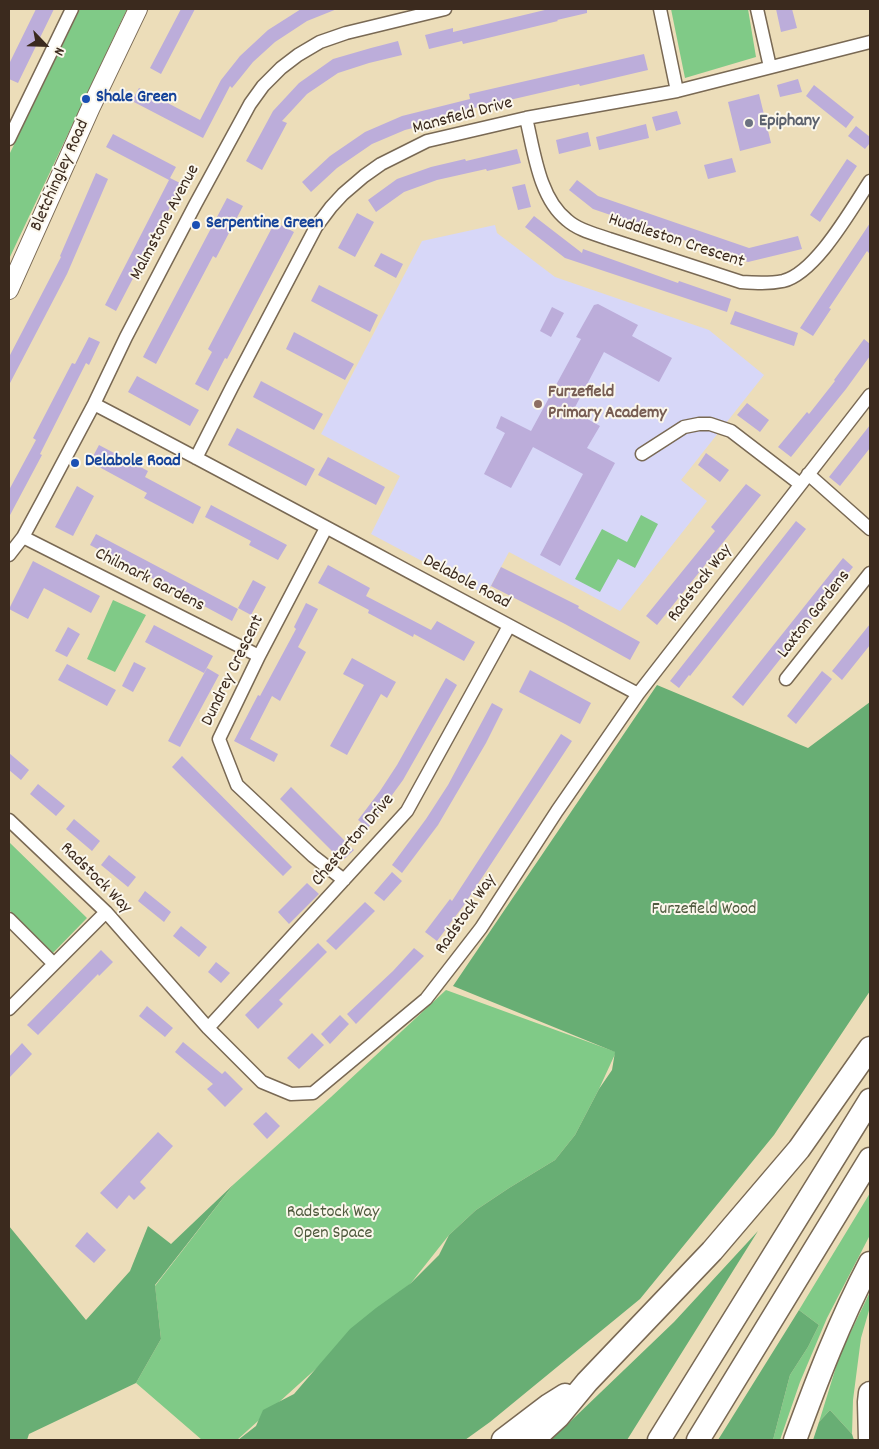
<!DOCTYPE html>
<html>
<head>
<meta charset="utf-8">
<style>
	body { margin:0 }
	#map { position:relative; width:879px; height:1449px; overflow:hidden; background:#ecddb9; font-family:Dekko,sans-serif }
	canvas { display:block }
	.frame { position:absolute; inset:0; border:10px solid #3b2a1e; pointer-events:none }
	.north { position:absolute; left:20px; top:20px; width:50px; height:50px; -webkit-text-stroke:4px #fbf7ec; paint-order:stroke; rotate:114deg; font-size:14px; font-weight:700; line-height:20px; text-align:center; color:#3b2a1e }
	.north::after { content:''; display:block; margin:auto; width:18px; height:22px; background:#3b2a1e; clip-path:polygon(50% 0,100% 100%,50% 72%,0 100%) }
</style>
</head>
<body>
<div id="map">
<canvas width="879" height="1449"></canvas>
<div class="frame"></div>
<div class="north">N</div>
</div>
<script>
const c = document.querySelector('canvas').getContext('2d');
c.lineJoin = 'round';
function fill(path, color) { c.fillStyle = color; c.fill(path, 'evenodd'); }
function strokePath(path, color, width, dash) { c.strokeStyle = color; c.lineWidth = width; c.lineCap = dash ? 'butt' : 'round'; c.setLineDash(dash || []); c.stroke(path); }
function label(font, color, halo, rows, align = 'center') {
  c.font = font + ' Dekko,sans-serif'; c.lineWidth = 4; c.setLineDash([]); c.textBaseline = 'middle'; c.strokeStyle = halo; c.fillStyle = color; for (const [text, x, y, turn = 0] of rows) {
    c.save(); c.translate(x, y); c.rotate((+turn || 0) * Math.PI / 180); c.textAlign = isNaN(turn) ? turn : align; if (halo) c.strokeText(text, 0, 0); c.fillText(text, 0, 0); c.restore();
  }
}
fill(new Path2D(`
	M495,225L497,233L555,277L709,330L764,375L681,480L707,501L620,611L509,552L486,595L371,534L400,476L321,434L422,241Z`), '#d7d7f8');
fill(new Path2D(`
	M80,9H127L9,259V155Z
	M671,9H748L756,57L685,78Z
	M641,515L658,524L635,568L618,559L600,592L575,579L602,529L627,542Z
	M113,600L146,615L115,672L87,659Z
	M9,842L87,918L53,953L9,910Z
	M446,990L616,1052L599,1089L575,1135L555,1160L509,1188L476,1210L449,1235L411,1283L237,1440H202L136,1383L161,1339L155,1286L234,1184L331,1097Z
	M870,1193V1235L827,1318L800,1382L780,1440H773L790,1375L808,1347L819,1325L799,1310Z
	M870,1292V1307L861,1338L853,1400L852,1434L830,1410L819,1422L840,1354Z`), '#80ca87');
fill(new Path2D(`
	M657,685L808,748L870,702V991L774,1135L640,1299L490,1422L465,1440H238L256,1426L263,1410L294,1394L350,1329L376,1308L411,1283L439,1255L449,1235L476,1210L509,1188L555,1160L575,1135L599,1089L612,1070L615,1052L453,986Z
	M234,1184L155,1285L161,1339L136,1383L29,1434L27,1440H9V1226L86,1320L130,1271L148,1226L171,1244Z
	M758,1231L627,1440H551L674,1322Z
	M799,1310L819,1325L808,1347L790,1375L773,1440H718Z
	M830,1410L852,1434L854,1440H813L819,1422Z`), '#68ae74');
fill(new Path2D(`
	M36,9H54L18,83L9,79V64Z
	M181,9H195L161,74L150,68Z
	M301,9H337L307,21L275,42L253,62L232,88L230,86L203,138L132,101L139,88L200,120L221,80L240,56L268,30Z
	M549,9H587V13L557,20L558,21L463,44L462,41L429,49L425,35L453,28V32Z
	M776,9H792L797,28L781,32Z
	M398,41L402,55L369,63L338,73L307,94L282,121L287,123L262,170L246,161L273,111L299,83L333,59L371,48Z
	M644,54L648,70L580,86L579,84L466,110L467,114L405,130L372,144L337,168L311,192L302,182L330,156L365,132L402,116L470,99L469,94Z
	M798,79L802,92L780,97L777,85Z
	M814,85L854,117L846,128L806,96Z
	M759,94L771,143L740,151L728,102Z
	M677,111L681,124L656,131L652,117Z
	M646,124L649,138L599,150L596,137Z
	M856,126L870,137V143L865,149L848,136Z
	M588,132L591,146L559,154L556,140Z
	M113,134L176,167L170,178L182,184L116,311L105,305L169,180L106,147Z
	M517,149L521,163L487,171L486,169L437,180L404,192L376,212L368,200L397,179L431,167L465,159L466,161Z
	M732,158L736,172L708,179L704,165Z
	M847,159L857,166L820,222L810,215Z
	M96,173L108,179L67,274L9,385V357L61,257L60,256Z
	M577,180L598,196L749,248L798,236L802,249L748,262L593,209L569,190Z
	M525,184L531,207L518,210L512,187Z
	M227,198L243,206L216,258L213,256L156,364L143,357Z
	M357,213L374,222L355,257L338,248Z
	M534,216L582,253L583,249L678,283L679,281L731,299L727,312L565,258L525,227Z
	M275,222L294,232L227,359L225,358L208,391L195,384L212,352L208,349Z
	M870,223V254L867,251L829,308L831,309L813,336L800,328Z
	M381,253L403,264L396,278L374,266Z
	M319,285L378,315L370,332L311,301Z
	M598,304L638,325L632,336L672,358L659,382L604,352L573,411L600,426L587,448L615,463L560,566L540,555L583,474L533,447L511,488L484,474L505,433L496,428L501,416L531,431L581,339L576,337L594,305Z
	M552,307L564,313L551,337L540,331Z
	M735,311L798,333L794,346L730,324Z
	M294,332L354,364L345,380L286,349Z
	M89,337L100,342L89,365L86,363L40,454L42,455L9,517V490L36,440L33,438L72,363L75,364Z
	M864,339L870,344V356L846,389L791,457L778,447L807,412L809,414L835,381L834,380Z
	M137,376L199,410L190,426L128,392Z
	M261,381L323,414L314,430L253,397Z
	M747,403L769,420L760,432L737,415Z
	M870,425V448L840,486L829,477Z
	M237,428L315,469L306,486L228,445Z
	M99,445L148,471L145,477L201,507L193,524L144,498L147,493L90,462Z
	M706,453L729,470L720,482L698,465Z
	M328,457L385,487L376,505L318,475Z
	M746,484L761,495L657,625L646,616L715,531L711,527Z
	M77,486L94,496L73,536L55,527Z
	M211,505L287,545L278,560L249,545L251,541L205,517Z
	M796,521L806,529L690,676L689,675L679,688L670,681Z
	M96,534L238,609L232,621L90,545Z
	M843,558L853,567L743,706L732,697Z
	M33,561L100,596L91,613L44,588L28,619L9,609Z
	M328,565L370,588L366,596L431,630L437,621L475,642L464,661L414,634L413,637L368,613L369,610L318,583Z
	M501,567L579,606L578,608L640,642L630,660L565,624L491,586Z
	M253,580L266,587L251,615L238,608Z
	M306,603L318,609L298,647L306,652L280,701L272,696L250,739L278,754L274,762L234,741L258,695L260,696L296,629L294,627Z
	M870,624V645L842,680L832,671Z
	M154,625L213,656L204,673L145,642Z
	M68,627L80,634L67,657L55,651Z
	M352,658L396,682L387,698L381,694L347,755L330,746L364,685L343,674Z
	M134,662L146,668L133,692L122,686Z
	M67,664L116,690L107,706L58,680Z
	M207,668L219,675L180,747L168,741Z
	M530,670L591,703L580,724L519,692Z
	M822,671L832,679L796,724L787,716Z
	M446,678L457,685L403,780L368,828L358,820L380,791L397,765Z
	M492,703L503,709L486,743L438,825L402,873L392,865L426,819L448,785Z
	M561,734L572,741L464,905L437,941L425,932L450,899L452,901Z
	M9,753L29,770L21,780L9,770Z
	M182,756L292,867L283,876L172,767Z
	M38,784L65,806L56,816L30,794Z
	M291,787L354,850L342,861L280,799Z
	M74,819L100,841L92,851L66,829Z
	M109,855L136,877L128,887L101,865Z
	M392,872L402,881L384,901L374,893Z
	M307,883L319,894L289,924L278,912Z
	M145,891L171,912L164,922L138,901Z
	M365,902L375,911L336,950L326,941Z
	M181,926L207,947L199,957L173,936Z
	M318,943L327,952L279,1000L283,1004L258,1029L245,1015Z
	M414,948L424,956L356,1024L347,1014L393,971Z
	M101,950L113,962L99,976L98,974L38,1035L27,1025Z
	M216,962L230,973L221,983L208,972Z
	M147,1006L173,1028L165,1037L139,1016Z
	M340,1015L349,1024L330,1044L321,1034Z
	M312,1033L324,1045L299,1069L287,1058Z
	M183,1042L222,1074L225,1071L243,1089L225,1107L207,1089L213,1084L175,1052Z
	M22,1043L32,1054L9,1078V1057Z
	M266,1112L280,1126L267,1139L253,1124Z
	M158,1132L173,1146L140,1182L146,1188L134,1200L129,1195L117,1209L100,1193Z
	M87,1232L106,1250L94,1263L75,1246Z`), '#bcadda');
const street = new Path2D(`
	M660,9L677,91
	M757,9L770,67
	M526,118C534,151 539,198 567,220C578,230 595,234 609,239L741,282C755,283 769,284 783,281C816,273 852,208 870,181
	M9,139L72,9
	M94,404C276,499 456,598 638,694
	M642,454L684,427L699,424H710L731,431L800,484
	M196,458L232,387L316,227L331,207L343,194L364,176L381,164L427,141L526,118L677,91L870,42
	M808,474L870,529
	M326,528L259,656L219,739L237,785L313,856L344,880
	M23,537L259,656
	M9,555L23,537L43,500L94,404L126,337L195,205L250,104L263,86L281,68L298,55L320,42L346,33L445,9
	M786,679L870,573
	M9,820L106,912L208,1028L262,1082L291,1094L313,1093L426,999L481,928L557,811L638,694L870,395
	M9,919L54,964
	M9,1009L106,912
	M208,1028L407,811L509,626`);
const secondary = new Path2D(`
	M9,290L91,107L138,9`);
const highway = new Path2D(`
	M503,1440L549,1405L565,1395
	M533,1440L558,1417L587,1382L712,1251L799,1149L870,1048
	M659,1440L870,1100
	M698,1440L870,1159
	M795,1440C817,1380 840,1320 870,1263
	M870,1440L869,1402L870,1393`);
strokePath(street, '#796954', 15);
strokePath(secondary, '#796954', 20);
strokePath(highway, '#796954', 25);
strokePath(street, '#fff', 12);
strokePath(secondary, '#fff', 18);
strokePath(highway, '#fff', 22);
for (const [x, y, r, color] of [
	[86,99,5,"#1a4fb4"],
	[749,123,5,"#6b7280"],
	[196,225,5,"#1a4fb4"],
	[538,404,5,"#8d6e63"],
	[75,463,5,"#1a4fb4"]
]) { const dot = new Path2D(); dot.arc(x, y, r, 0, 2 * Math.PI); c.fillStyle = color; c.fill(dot); strokePath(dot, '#fbf7ec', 2); }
label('bold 18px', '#164399', '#fbf7ec', [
	["Shale Green",96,99],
	["Serpentine Green",206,225],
	["Delabole Road",85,463]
], 'left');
label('18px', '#3b2a1e', '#fbf7ec', [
	["Mansfield Drive",463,117,-15],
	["Bletchingley Road",61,176,-66],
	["Malmstone Avenue",166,223,-62],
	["Huddleston Crescent",676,242,18],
	["Chilmark Gardens",149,581,27],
	["Delabole Road",466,583,28],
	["Radstock Way",701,584,-52],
	["Laxton Gardens",815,615,-52],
	["Dundrey Crescent",234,671,-64],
	["Chesterton Drive",354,841,-49],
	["Radstock Way",95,879,45],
	["Radstock Way",467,915,-55]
]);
label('bold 18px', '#5b616d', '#fbf7ec', [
	["Epiphany",759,123]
], 'left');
label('bold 18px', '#785e54', '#fbf7ec', [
	["Furzefield",548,394],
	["Primary Academy",548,415]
], 'left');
label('18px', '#505a3e', '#fbf7ec', [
	["Furzefield Wood",704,911],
	["Radstock Way",333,1214],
	["Open Space",333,1235]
]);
</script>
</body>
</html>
